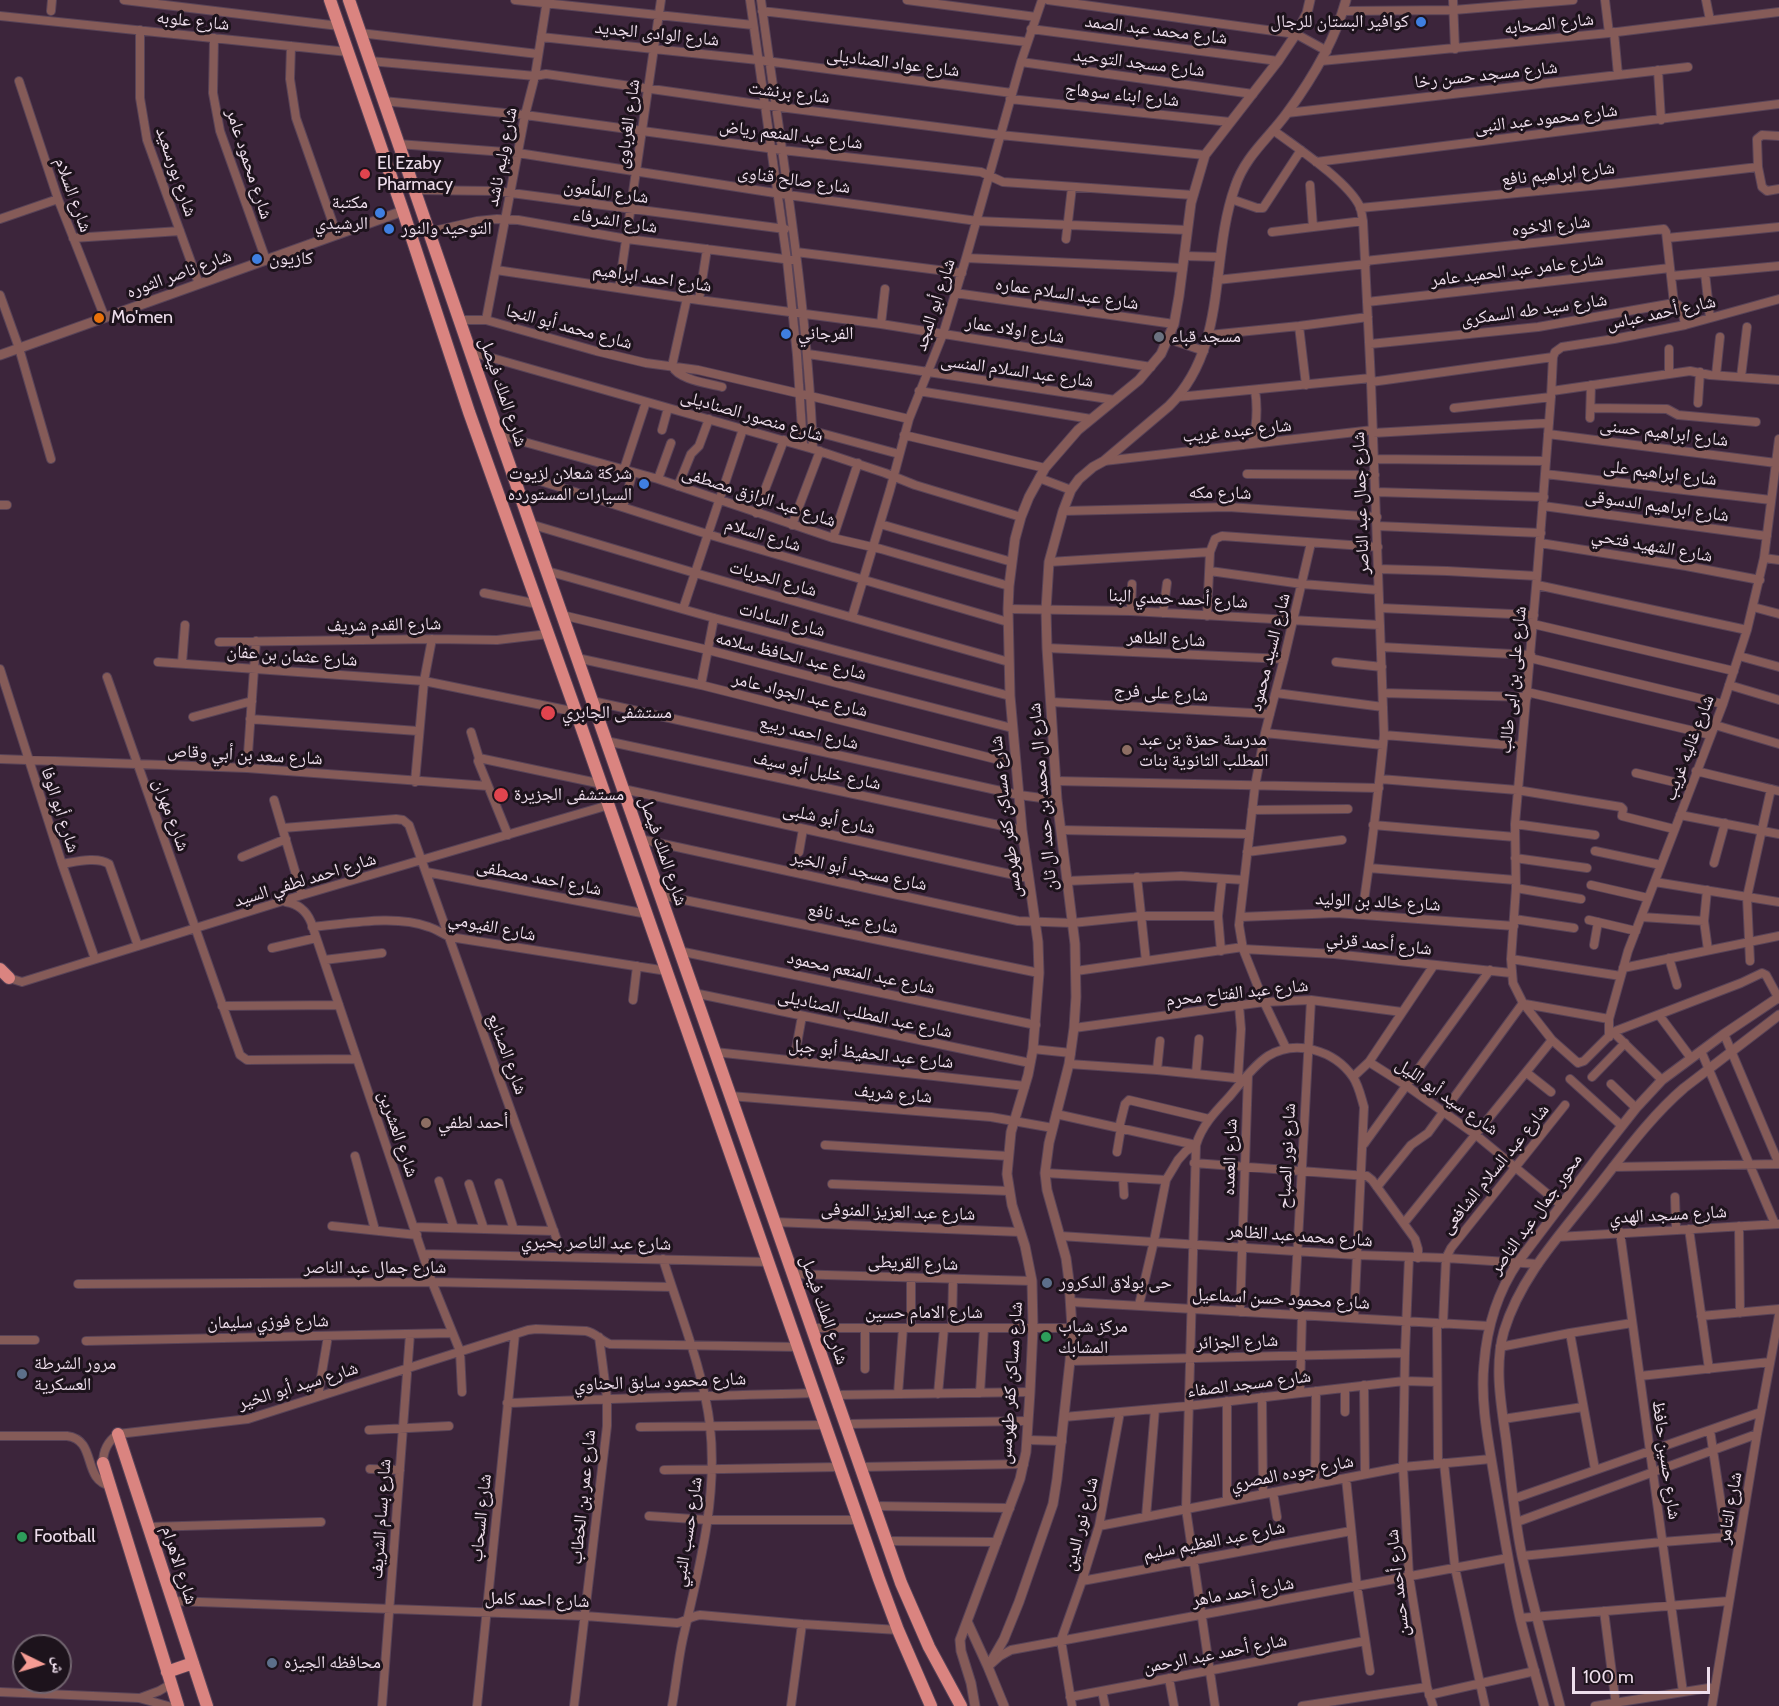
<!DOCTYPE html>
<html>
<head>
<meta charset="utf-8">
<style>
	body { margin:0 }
	#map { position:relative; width:1779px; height:1706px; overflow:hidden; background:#3c253b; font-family:Cabin,"Noto Naskh Arabic",sans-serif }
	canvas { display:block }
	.north { position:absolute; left:12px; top:1634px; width:60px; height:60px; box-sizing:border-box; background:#1d131c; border:2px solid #71646f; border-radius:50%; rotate:95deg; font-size:16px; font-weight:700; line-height:24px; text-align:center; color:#eedeec }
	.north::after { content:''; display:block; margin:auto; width:21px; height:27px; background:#f59c94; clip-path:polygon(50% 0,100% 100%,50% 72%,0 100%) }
	.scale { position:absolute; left:1572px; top:1667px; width:138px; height:27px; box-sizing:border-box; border:3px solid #eedeec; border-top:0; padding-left:8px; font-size:18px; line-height:21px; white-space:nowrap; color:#eedeec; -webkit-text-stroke:4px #1d131c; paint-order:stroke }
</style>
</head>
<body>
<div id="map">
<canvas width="1779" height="1706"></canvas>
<div class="north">ش</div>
<div class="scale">100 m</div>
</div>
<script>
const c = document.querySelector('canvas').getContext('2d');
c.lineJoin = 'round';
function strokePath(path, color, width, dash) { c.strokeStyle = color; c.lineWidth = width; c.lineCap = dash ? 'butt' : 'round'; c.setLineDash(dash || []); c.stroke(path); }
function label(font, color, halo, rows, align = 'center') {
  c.font = font + ' Cabin,"Noto Naskh Arabic",sans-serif'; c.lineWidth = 6; c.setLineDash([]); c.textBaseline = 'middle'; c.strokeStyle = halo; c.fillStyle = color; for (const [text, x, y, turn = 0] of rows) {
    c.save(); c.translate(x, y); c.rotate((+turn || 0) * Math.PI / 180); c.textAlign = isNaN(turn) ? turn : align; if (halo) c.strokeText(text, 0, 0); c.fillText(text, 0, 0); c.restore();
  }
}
const minor = new Path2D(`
	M124,0L339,26
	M515,0L753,25
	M750,0L787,260L797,355L803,445
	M761,0C781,149 807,298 813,449
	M907,0L1036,17
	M1048,0L1296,34L1327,51
	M1453,0L1455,49
	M1605,0L1609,33
	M1706,0L1710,20
	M51,11L52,0
	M762,11L1027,42
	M1343,11L1454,10L1573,0
	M0,16L348,52
	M1031,29L1278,61
	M140,30V98L147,140L199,284
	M1614,32L1618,75
	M360,33L538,54
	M541,37L758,60L1012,93
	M214,38L213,93L220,131L266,260
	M291,46L290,79L296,118L337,235
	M370,61L535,76L546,74L764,105L1000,135L1205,155
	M1321,61L1609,33L1779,12
	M1021,62L1253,94
	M1658,70L1661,120
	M19,81L58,199L105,318
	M1010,99L1230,122
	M383,101L525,115L782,150L981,172L1003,182L1193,195
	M1287,113L1688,67
	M1273,130C1296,147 1349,182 1360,207C1362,212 1362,217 1363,221L1371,382L1384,735C1378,795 1371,855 1362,914
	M1779,136L1762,135L1757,139L1758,167L1762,187L1767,191L1779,189
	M398,144L518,153L788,195L977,221L1187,230
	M1316,162L1779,104
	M1310,185L1313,227
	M414,190L496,191L785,229
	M1231,199L1257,208H1263L1301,150
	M1360,208L1611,184L1758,167
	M0,219L58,199
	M429,232L477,221L497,219L518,220L627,239L792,260
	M1272,232L1363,221
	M73,238L180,231
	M1667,238L1779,227
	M1066,239L1072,187
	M796,252L962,273
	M1184,256L1220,257
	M966,258L1183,268
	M1365,261L1664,229L1666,232L1674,303
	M496,270L699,300L881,324L1151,367
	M1705,273L1710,318
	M1671,276L1779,266
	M1217,280L1366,264
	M619,288L661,0
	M955,293L1174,324
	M0,295L19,348L51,459
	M687,298L672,366C679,380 707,383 722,387
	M699,300L707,249
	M1367,302L1670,268
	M459,320H486L596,351L646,363L698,370L909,419
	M486,320L525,115L535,76L547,0
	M881,324L885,289
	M1299,326L1306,385
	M1209,335L1299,326L1368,317
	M1169,339L1204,351
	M1370,344L1538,327L1674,303C1684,305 1683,317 1685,325
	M471,352L813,449L885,473L915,485L1021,517
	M808,354L1115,400
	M1553,357L1551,397L1537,576L1515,824L1516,888L1511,959L1513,983L1523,1003L1552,1040L1578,1063L1584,1061L1613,1032L1741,983L1762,973L1766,975L1779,999
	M1553,357L1555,352L1562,347L1614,339L1685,325L1779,299
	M1669,373V349
	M1716,375L1720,337
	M1741,377L1747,327
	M1371,382L1553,357
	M919,391L1091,419
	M1552,391L1690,371L1710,375L1779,380
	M1178,397L1371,378
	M1698,403L1700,372
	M1454,408L1551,397
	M1591,408L1667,409L1678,415L1756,422
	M1590,418L1591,385
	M662,430L668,408
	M813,431L899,454
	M1373,433L1549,423
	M1548,434L1776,463
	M499,435L658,479L833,538L881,549L1009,586
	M904,435L1045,468
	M1252,444C1257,425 1258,409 1255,390
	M1375,459L1546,461
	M1104,461L1373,430
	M624,469L646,402
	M512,472L707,534L1008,622
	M1247,474L1375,475
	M1545,474L1771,500
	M1039,478L1071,490
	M658,479L671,443
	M678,486L691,454L699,446L709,419
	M1376,492L1544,497
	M0,505H7
	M1543,506L1767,536
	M623,507L633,472
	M1063,511L1228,507L1377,517
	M756,513L784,440
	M530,524L695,573L1009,662
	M880,524L1012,562
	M792,525L820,451
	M1377,526L1541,533
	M833,538L858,463
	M1540,543L1686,566L1760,580
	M1764,558L1779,560
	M1049,562L1210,552
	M1378,569L1447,571L1537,576
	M547,571L714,618L1010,696
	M1210,571L1302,584L1378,590
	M1537,585L1747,630
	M484,593L537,604
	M1753,607L1779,614
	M1380,608L1534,615
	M683,609L743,429
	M1008,609L1131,611L1380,625
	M1131,611L1132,584
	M1163,613L1167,583
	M562,615L708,650L1012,728
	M1207,616L1210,552L1215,539L1222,536L1378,547
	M852,617L890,490L909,419L943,334L966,258L1021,62L1042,0
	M1533,624L1734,671
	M219,642L432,639L497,640L548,634
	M1381,647L1531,655
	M1047,648L1284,659
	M1739,656L1779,667
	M577,658L701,685L1015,764
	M1530,658L1723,704
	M158,662L424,681L576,712
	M1336,662L1382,667
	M182,663L185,625
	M0,669L62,864L95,959
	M107,677L240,1055L247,1060L356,1059
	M701,685L714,618
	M1729,685L1779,700
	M1527,692L1711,735
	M1276,693L1383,707
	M1383,693L1527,697
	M592,701L1019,795L1057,800
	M1051,702L1270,714
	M193,717L252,701
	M250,719L418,731
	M1715,725L1779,744
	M471,732L479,758
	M1265,733L1383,745
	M1384,735L1521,746
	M606,741L1022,830
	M0,759L247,768L488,786
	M247,768L256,641
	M1696,771L1779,791
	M1636,773L1691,786
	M1380,779L1517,790L1621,807L1623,809L1622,816L1674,829
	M1056,781L1379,788
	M415,782L424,681L432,639
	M623,789L1028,878
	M274,800L302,895
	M1252,810L1348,809
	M1680,815L1779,834
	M1515,824L1595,835
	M1373,825L1515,837
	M283,828L396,819L403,820L409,825L563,1257
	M1061,830L1249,834
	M508,835L478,761L479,758L602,784
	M640,839L1018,921L1072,923L1141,916H1218
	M1595,851L1661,865
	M799,852L803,829
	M1247,852L1342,840
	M242,857L286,839
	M1515,858L1587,868
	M1714,863L1725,823
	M62,864C75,862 97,856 109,864L138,946
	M1369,868L1515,880
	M426,872L647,914
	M1137,877L1146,961
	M1067,881L1181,876L1244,880
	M1655,882L1779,902
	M1591,885L1648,898
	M1516,888L1581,899
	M1707,890L1704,921L1708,950
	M660,895L1039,973
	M286,902C298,904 306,910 311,922L432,1282L460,1351L462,1392
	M1240,917L1336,913L1514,926
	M1641,917L1704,921
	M1514,919L1574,928
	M1589,920L1636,931
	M312,927C347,924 395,914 429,927C436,929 443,934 450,937L667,971
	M1594,945L1598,922
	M272,948L316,938
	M1243,949L1334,954L1511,973
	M679,951L1036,1025
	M1221,951L1218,916L1222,879
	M1669,958L1677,985
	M1511,959L1621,976
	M324,960L382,953
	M1750,961L1747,897L1771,789
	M1623,968L1779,936
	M1076,971L1243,947
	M9,978L22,982L302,895L609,805
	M694,993L1030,1063
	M633,1000L637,966
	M1525,1004L1609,1019
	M222,1006L339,1005
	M1659,1015L1691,1058
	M1074,1028L1264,1002L1311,1000L1402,1012
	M1613,1032L1662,1080
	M1724,1034L1779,1164
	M1609,1037V1019L1628,951L1723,704L1747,630L1764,558L1779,439
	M1286,1048L1264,1002L1243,949L1239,925L1255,786L1265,733L1284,659L1311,543
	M1033,1049L1071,1053
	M1701,1051L1775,1224
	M715,1052L1025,1086
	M794,1060L802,1016
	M1369,1062L1407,1086L1476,1135L1561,1205
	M1069,1064L1157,1070L1245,1079
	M1157,1070L1160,1041
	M1527,1073L1551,1092
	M1196,1074L1199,1039
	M1353,1077L1369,1062L1434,965
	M1592,1077L1625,1043
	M1238,1078L1241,1029L1239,1005
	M1570,1079L1622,1126
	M1611,1084L1636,1108
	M730,1096L991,1117L1053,1128
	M1056,1114L1196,1145
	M1119,1128L1125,1104L1129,1100L1209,1119
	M1364,1144L1490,970
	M825,1145L1008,1156
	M1117,1152L1121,1128
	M355,1156L375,1230
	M1194,1163L1367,1176L1372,1180L1415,1239L1418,1249V1258
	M1613,1167L1779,1164
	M1045,1173L1166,1180
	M1123,1178L1124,1195
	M439,1181L454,1228
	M499,1183L514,1230
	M469,1184L484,1229
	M832,1184L1009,1191
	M1377,1187L1411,1145L1428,1133L1523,1003
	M1675,1197L1676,1229
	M774,1222L1020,1232
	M1404,1223L1552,1040
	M332,1226L417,1235
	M1739,1226L1740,1313
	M414,1227L554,1231
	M1689,1229L1709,1369
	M1620,1232L1683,1692
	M1060,1236L1357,1255L1446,1258L1538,1264
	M1558,1237L1779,1224
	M423,1254L769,1262
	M1409,1257L1405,1353L1403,1467L1409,1576L1427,1687L1433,1706
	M663,1259C679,1311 704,1372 710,1426C718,1498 699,1569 683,1638C678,1660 676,1684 672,1706
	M792,1274L1032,1281
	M78,1284L432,1282L672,1287
	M1071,1302L1489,1326
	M1139,1305L1154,1241L1166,1180L1178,1160L1186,1151L1196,1145
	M1240,1312L1248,1075
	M1294,1314L1311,1000
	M1701,1316L1779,1309
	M1437,1323L1438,1464
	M1443,1324L1446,1258L1451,1248L1565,1105
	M811,1328H1072
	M911,1328V1278
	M952,1328L953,1279
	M1570,1333L1595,1469
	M0,1340H35
	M86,1341L451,1333
	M1500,1347L1570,1333L1632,1323
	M1070,1361L1405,1353
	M865,1369V1328
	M1640,1376L1770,1362
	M1364,1385L1365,1474
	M1300,1392L1302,1315
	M980,1393L984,1328
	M898,1394L903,1328
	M938,1394L944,1328
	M835,1395L1030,1392
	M318,1396L328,1336
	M1262,1397L1263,1494
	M507,1403C610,1398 712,1396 814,1393
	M1345,1412V1388
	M1064,1417L1188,1406L1404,1381L1437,1382
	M1503,1419L1583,1407
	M845,1424L1028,1421
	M640,1427L826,1425
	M369,1430L449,1426
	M1710,1430L1726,1537
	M0,1436H67C98,1440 81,1480 111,1486
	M1027,1440L1062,1441
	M103,1463C103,1450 108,1441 118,1434L248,1419L528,1330L536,1329L586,1331C596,1333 601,1341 610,1344L798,1347
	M1444,1463L1455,1568L1485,1706
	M860,1467L1024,1464
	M370,1469L400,1470
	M664,1470L840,1467
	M1346,1478L1357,1586L1370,1671
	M1315,1484L1316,1391
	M1273,1492L1277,1517
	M1513,1499L1761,1412
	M1227,1501V1401
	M874,1506L1010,1508
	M649,1516L708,1520H859
	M1146,1517L1155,1409
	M1517,1522L1757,1434
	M1099,1526L1403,1467L1491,1459
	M148,1527L321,1522
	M886,1541L997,1542
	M1522,1556L1662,1542L1740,1536
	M1082,1581L1351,1531
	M172,1601L585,1616L677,1623C685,1622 691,1616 700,1615L802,1624L898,1630
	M1604,1611L1616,1705
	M1520,1618L1729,1601
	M991,1664L1000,1656L1011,1650L1508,1558
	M1169,1678L1174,1706
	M1102,1691L1105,1706
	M0,1692L139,1698L168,1706
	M1429,1695L1535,1671
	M1070,1697L1365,1641
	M140,1698L159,1691L171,1684
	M382,1706L410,1334
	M477,1706L515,1334
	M574,1706L607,1426V1398L599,1337
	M791,1706L802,1624
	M1072,1706L1061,1640L1082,1581L1099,1526L1120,1412
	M1215,1706L1186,1509L1196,1145C1202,1125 1216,1111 1230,1096C1241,1083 1253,1066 1268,1056C1296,1039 1334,1050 1353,1077C1359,1086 1361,1097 1364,1107L1354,1318
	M1302,1706L1427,1687
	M1595,1706L1715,1687
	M1712,1706L1757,1434L1779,1315`);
const tertiary = new Path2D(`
	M0,355L403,211
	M967,1621L988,1667L1004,1706
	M988,1667L1004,1639L1019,1602L1053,1504L1057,1479L1070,1361L1072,1328L1069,1281L1066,1258L1047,1190L1045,1173L1049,1143L1069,1064L1074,1028L1076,997L1075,944L1057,800L1047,648L1046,610L1049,562L1063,511L1071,490L1079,479L1093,467L1104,461L1169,406C1229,346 1209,260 1235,187C1245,156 1269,138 1287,113C1312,79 1335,41 1346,0
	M975,1706L971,1683L961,1651L960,1640L1020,1479L1026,1452L1030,1392L1033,1328L1032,1281L1025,1246L1012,1205L1007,1174L1011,1132L1028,1075L1033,1049L1039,973L1038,942L1022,830L1010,696L1008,609L1009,586L1015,539L1021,517L1029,497L1045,468L1078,430L1139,380L1161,354L1174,324L1179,296L1191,203L1205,155L1278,61L1296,34L1307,13L1310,0
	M1544,1706C1536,1676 1527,1647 1520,1618C1510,1573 1503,1528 1495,1482C1489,1444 1480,1403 1484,1364C1487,1326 1497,1293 1518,1262L1599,1155L1636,1108L1662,1080L1724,1034L1779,997
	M1560,1706C1547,1656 1533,1606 1522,1556C1514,1518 1511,1478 1506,1439C1501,1404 1494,1366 1504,1331C1520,1278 1559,1236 1592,1194C1621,1158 1649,1118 1684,1088L1779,1015`);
const primary = new Path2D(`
	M330,0L403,211L469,412L576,712L879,1579L898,1630L931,1706
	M349,0L499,435L901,1583L929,1647L961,1706
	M0,969L9,978
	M118,1434L207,1706
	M103,1463L178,1706
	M167,1672L193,1663`);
strokePath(minor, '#584357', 10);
strokePath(tertiary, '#584357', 11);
strokePath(primary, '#584357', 14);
strokePath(minor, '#855b58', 8);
strokePath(tertiary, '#855b58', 9);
strokePath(primary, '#da8480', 12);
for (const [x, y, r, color] of [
	[1421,22,6,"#3f7fe0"],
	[365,174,6,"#e0444e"],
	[380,213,6,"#3f7fe0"],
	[389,229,6,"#3f7fe0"],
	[257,259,6,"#3f7fe0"],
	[99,318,6,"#e8710a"],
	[786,334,6,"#3f7fe0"],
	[1159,337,6,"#6b7280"],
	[644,484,6,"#3f7fe0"],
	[548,713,8,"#e0444e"],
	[1127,750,6,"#8d6e63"],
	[501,795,8,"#e0444e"],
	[426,1123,6,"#8d6e63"],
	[1047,1283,6,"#5c6f8a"],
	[1046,1337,6,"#2e9e5b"],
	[22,1374,6,"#5c6f8a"],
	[22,1537,6,"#2e9e5b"],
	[272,1663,6,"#5c6f8a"]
]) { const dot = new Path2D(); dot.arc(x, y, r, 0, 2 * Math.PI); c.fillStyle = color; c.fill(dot); strokePath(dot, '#1d131c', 2); }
label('18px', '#eedeec', '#1d131c', [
	["شارع علوبه",193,21,6],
	["شارع الصحابه",1549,24,-6],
	["شارع محمد عبد الصمد",1156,30,7],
	["شارع الوادى الجديد",657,34,6],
	["شارع عواد الصناديلى",893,63,7],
	["شارع مسجد التوحيد",1139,63,7],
	["شارع مسجد حسن رخا",1486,75,-6],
	["شارع برنشت",789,93,7],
	["شارع ابناء سوهاج",1122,95,6],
	["شارع محمود عبد النبى",1546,119,-7],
	["شارع الغرباوى",628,124,-82],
	["شارع عبد المنعم رياض",791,135,7],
	["شارع وليم ناشد",502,157,-79],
	["شارع محمود عامر",249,164,72],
	["شارع بورسعيد",176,172,71],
	["شارع ابراهيم نافع",1558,174,-6],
	["شارع صالح قناوى",794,180,8],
	["شارع المأمون",606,192,8],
	["شارع السلام",73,195,70],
	["شارع الشرفاء",615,221,9],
	["شارع الاخوه",1551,226,-6],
	["شارع عامر عبد الحميد عامر",1517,270,-7],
	["شارع ناصر الثوره",179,274,-20],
	["شارع احمد ابراهيم",652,278,8],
	["شارع عبد السلام عماره",1067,294,8],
	["شارع أبو المجد",935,305,-72],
	["شارع سيد طه السمكرى",1534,310,-8],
	["شارع أحمد عباس",1661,313,-12],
	["شارع محمد أبو النجا",569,327,15],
	["شارع اولاد عمار",1015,330,9],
	["شارع عبد السلام المنسى",1017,371,8],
	["شارع الملك فيصل",503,392,71],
	["شارع منصور الصناديلى",752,416,16],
	["شارع عبده غريب",1237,431,-6],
	["شارع ابراهيم حسنى",1664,433,7],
	["شارع ابراهيم على",1660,473,7],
	["شارع مكه",1220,493,1],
	["شارع عبد الرازق مصطفى",759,497,18],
	["شارع جمال عبد الناصر",1361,503,-92],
	["شارع ابراهيم الدسوقى",1657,506,8],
	["شارع السلام",763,535,17],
	["شارع الشهيد فتحي",1652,546,10],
	["شارع الحريات",773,579,16],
	["شارع أحمد حمدي البنا",1178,599,3],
	["شارع السادات",782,620,15],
	["شارع القدم شريف",384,625,-1],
	["شارع الطاهر",1166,639,3],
	["شارع السيد محمود",1270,652,-76],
	["شارع عثمان بن عفان",292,656,4],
	["شارع عبد الحافظ سلامه",791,656,14],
	["شارع على بن ابى طالب",1513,680,-84],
	["شارع على فرج",1161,693,3],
	["شارع عبد الجواد عامر",800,695,14],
	["شارع احمد ربيع",809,733,13],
	["شارع غاليه غريب",1689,748,-69],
	["شارع سعد بن أبي وقاص",245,755,3],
	["شارع خليل أبو سيف",817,771,12],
	["شارع ال محمد بن حمد ال ثان",1043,797,-95],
	["شارع أبو الوفا",60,810,72],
	["شارع مهران",171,815,70],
	["شارع مساكن كفر طهرمس",1006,817,-97],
	["شارع أبو شلبى",829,819,12],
	["شارع الملك فيصل",663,851,71],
	["شارع مسجد أبو الخير",859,871,12],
	["شارع احمد مصطفى",539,878,11],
	["شارع احمد لطفي السيد",305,880,-17],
	["شارع خالد بن الوليد",1378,902,3],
	["شارع عيد نافع",853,919,12],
	["شارع الفيومي",492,927,11],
	["شارع أحمد قرني",1379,944,6],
	["شارع عبد المنعم محمود",861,973,12],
	["شارع عبد الفتاح محرم",1237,993,-6],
	["شارع عبد المطلب الصناديلى",865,1014,12],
	["شارع الصنايع",507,1054,70],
	["شارع عبد الحفيظ أبو جبل",871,1054,6],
	["شارع شريف",893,1094,5],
	["شارع سيد أبو الليل",1447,1097,35],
	["شارع العشرين",398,1134,71],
	["شارع نور الصباح",1287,1156,-87],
	["شارع العمده",1230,1157,-88],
	["شارع عبد السلام الشافعى",1495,1169,-51],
	["شارع عبد العزيز المنوفى",898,1212,2],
	["محور جمال عبد الناصر",1536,1214,-54],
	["شارع مسجد الهدي",1668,1215,-3],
	["شارع محمد عبد الظاهر",1300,1236,4],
	["شارع عبد الناصر بحيري",596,1243,1],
	["شارع القريطى",913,1263,2],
	["شارع جمال عبد الناصر",375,1268],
	["شارع محمود حسن اسماعيل",1281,1299,3],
	["شارع الملك فيصل",824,1310,71],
	["شارع الامام حسين",924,1313],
	["شارع فوزي سليمان",268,1322,-1],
	["شارع الجزائر",1237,1342,-2],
	["شارع محمود سابق الحناوي",660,1382,-2],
	["شارع مساكن كفر طهرمس",1011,1383,-86],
	["شارع مسجد الصفاء",1249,1384,-7],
	["شارع سيد أبو الخير",298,1386,-17],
	["شارع حسين حافظ",1666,1460,82],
	["شارع جوده المصري",1292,1473,-11],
	["شارع عمر بن الخطاب",583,1497,-84],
	["شارع التامر",1730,1508,-80],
	["شارع السحاب",481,1518,-84],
	["شارع بسام الشريف",381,1519,-86],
	["شارع نور الدين",1081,1524,-76],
	["شارع حسب النبي",688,1532,-81],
	["شارع عبد العظيم سليم",1214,1541,-11],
	["شارع الاهرام",179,1565,72],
	["شارع أحمد حسن",1398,1583,-96],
	["شارع أحمد ماهر",1243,1592,-10],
	["شارع احمد كامل",537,1600,2],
	["شارع أحمد عبد الرحمن",1215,1654,-11]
]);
label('18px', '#eedeec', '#1d131c', [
	["كوافير البستان للرجال",1409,22,"right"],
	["El Ezaby",377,164],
	["Pharmacy",377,185],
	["مكتبة",368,203,"right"],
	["الرشيدي",368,224,"right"],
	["التوحيد والنور",401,229],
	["كازيون",269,259],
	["Mo'men",111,318],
	["الفرجاني",798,334],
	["مسجد قباء",1171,337],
	["شركة شعلان لزيوت",632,474,"right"],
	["السيارات المستورده",632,495,"right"],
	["مستشفى الجابري",562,713],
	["مدرسة حمزة بن عبد",1139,740],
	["المطلب الثانوية بنات",1139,761],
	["مستشفى الجزيرة",514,795],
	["أحمد لطفي",438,1123],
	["حى بولاق الدكرور",1059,1283],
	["مركز شباب",1058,1327],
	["المشابك",1058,1348],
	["مرور الشرطة",34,1364],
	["العسكرية",34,1385],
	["Football",34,1537],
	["محافظه الجيزه",284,1663]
], 'left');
</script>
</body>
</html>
